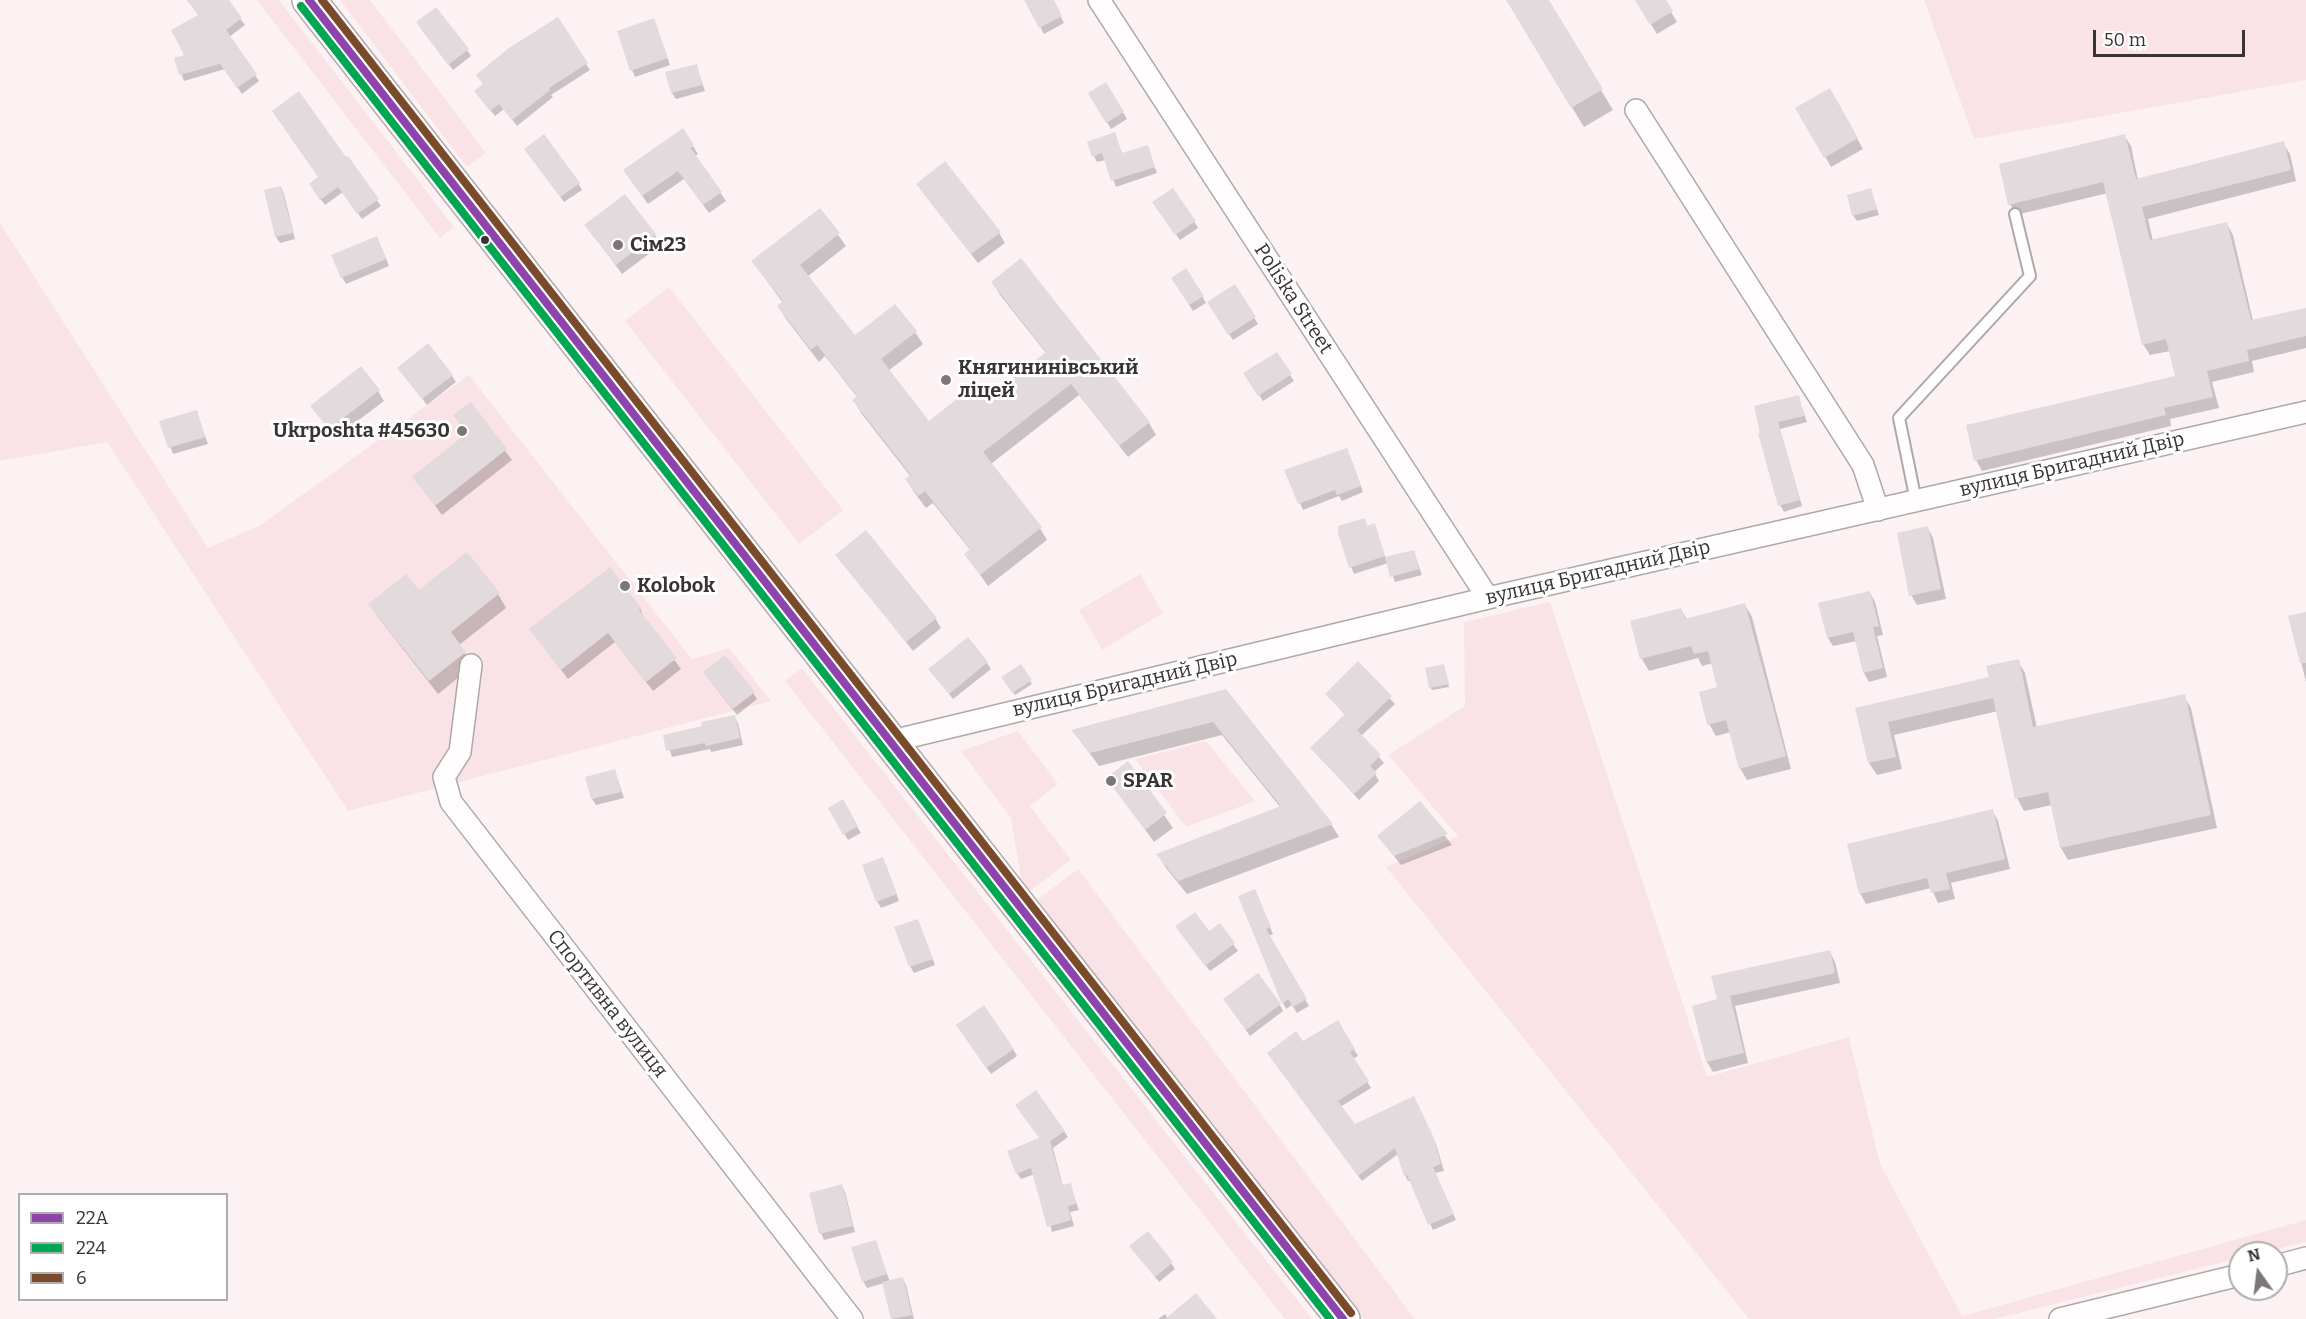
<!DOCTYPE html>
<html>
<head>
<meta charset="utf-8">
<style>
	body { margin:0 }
	#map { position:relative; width:2306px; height:1319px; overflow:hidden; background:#fcf2f4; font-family:Bitter,serif }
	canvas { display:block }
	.legend { position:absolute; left:18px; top:1193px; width:210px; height:108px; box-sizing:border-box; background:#fff; border:2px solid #b0adae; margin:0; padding:8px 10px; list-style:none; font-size:18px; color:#393334 }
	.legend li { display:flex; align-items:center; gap:12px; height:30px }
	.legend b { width:30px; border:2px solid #b0adae }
	.north { position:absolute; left:2228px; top:1241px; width:60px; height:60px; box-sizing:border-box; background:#fff; border:2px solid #b0adae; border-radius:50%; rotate:346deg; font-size:16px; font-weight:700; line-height:24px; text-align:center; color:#393334 }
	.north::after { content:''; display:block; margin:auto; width:21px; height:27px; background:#7d7677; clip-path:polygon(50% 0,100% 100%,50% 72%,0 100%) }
	.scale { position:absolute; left:2093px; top:30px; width:152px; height:27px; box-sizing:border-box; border:3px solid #393334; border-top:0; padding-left:8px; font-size:18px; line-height:21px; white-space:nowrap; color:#393334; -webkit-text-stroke:4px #fff; paint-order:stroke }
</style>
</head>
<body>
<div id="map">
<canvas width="2306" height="1319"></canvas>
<ul class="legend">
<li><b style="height:8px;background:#8e44ad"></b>22А</li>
<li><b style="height:8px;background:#00a651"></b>224</li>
<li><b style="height:8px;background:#7a4b2a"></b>6</li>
</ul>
<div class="north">N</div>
<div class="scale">50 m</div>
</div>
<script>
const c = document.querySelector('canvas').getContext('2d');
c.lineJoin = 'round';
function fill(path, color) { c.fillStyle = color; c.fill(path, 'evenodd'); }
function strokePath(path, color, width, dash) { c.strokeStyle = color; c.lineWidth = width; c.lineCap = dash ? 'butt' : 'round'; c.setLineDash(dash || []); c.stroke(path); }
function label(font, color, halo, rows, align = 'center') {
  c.font = font + ' Bitter,serif'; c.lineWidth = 6; c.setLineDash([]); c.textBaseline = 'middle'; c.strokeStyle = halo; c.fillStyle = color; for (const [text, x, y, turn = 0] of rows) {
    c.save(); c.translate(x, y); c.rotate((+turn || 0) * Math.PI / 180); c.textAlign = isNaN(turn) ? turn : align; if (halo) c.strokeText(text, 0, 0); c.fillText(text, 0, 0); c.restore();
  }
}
fill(new Path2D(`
	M257,0H279L454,227L440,238Z
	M340,0H370L486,153L467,167Z
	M1924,0H2306V80L1974,139Z
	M0,223L208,548L259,526L469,375L692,659L729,648L771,701L348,811L107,442L0,461Z
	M669,287L843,510L799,544L625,321Z
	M1140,574L1163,613L1102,650L1079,610Z
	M1550,602L1707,1077L1849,1037L1880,1164L1962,1316L2306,1220V1242L2260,1253H2240V1258L1994,1319H1749L1386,867L1458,836L1388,755L1465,706L1464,622Z
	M802,668L1312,1319H1285L785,681Z
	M1018,731L1058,784L1030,806L1071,860L1029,892L1022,884L1011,818L961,751Z
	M1206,741L1255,801L1186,827L1135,759Z
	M1078,869L1415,1319H1364L1036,901Z`), '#fae3e7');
fill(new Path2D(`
	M187,0H226L245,25L229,37L259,81L242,94L225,69L184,81L176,59L186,56L200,16Z
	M1026,0H1052L1064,23L1044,34Z
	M1507,0H1547L1613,110L1584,127Z
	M1636,0H1664L1677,22L1657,34Z
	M653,19L670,65L635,77L632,70Z
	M421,29L467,50L471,56L453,70Z
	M586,64L590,70L551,95L553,97L517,126L504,109L495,116L480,97L484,85Z
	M696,65L705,91L676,99L672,93Z
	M1106,84L1127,119L1111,129L1090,94Z
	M1830,90L1863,149L1831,167L1798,108Z
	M1114,134L1123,155L1147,147L1157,173L1116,187L1106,160L1097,162L1094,156Z
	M2124,135L2131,146L2138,180L2283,143L2290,154L2296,181L2148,219L2153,241L2227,224L2233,235L2253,321L2306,309V348L2252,361L2254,372L2212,382L2219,408L2170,419L2171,426L1982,471L1976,460L2176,377L2170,351L2150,355L2143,344L2108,193L2016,215L2010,204Z
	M693,146L698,154L695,156L726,201L709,213L684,179L648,204L630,179Z
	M530,155L578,183L582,190L564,202Z
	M346,159L381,206L362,219L343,192L325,205L314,190Z
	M281,187L284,194L295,239L280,243L276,237L266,191Z
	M1871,190L1879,215L1857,221L1853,215Z
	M924,194L999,233L1005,243L978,263Z
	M1158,209L1194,221L1198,228L1180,240Z
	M820,210L846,246L807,277L855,337L915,332L923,344L888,371L929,423L988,399L1046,353L1000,295L993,282L1149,423L1156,435L1128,457L1079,395L991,464L1040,528L1047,540L988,586L966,555L971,551L933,503L926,508L914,492L907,480L911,477L861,413L854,400L857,397L825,356L819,362L786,319L779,307L783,303L753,262Z
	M586,225L655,235L661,245L622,274Z
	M380,244L389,266L346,284L342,277Z
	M1176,284L1202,296L1206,303L1193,311Z
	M1234,286L1258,324L1233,340L1212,308Z
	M1277,354L1294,381L1263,401L1249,380Z
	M403,374L452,376L456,382L427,405Z
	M378,391L384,401L335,438L312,406Z
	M1798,397L1807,422L1780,429L1802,506L1784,512L1780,505L1760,434Z
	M470,404L512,460L442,515L414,477L468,435L455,416Z
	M196,411L208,444L173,454L161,422Z
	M1350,456L1363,492L1342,501L1339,496L1303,510L1286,471Z
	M1364,520L1368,527L1374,525L1386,559L1414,552L1422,575L1395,582L1388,563L1354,574L1351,567Z
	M1928,528L1933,538L1946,599L1917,605L1911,595Z
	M467,554L498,594L506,608L459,645L473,666L438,694L378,617L370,604L419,592Z
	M837,555L935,618L941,628L913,651Z
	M1870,593L1875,602L1883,635L1877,636L1887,677L1869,682L1864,673L1857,641L1833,646L1828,638Z
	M1745,605L1752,617L1791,769L1747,780L1740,768L1731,732L1716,736L1709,724L1719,688L1713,663L1702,666L1698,658L1649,671L1642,659L1632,622L1681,609L1687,620Z
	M640,608L644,619L681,669L653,691L615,642L568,679L531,630Z
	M2306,613V682L2290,617Z
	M2018,661L2025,673L2037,728L2184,696L2191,708L2217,828L2068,860L2061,848L2052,805L2024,811L2017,798L1998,711L1894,735L1902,769L1877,775L1869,763L1857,709L1991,679Z
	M987,663L991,669L953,699L934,675Z
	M1358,664L1395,704L1361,736L1384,763L1374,772L1379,781L1359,800L1312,748L1346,716L1327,694Z
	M1021,666L1032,684L1015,695L1003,677Z
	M1444,666L1449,687L1432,690L1430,687Z
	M709,679L753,693L757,699L737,715Z
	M1226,691L1331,824L1339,837L1187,894L1166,868L1158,854L1281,808L1222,735L1099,766L1073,731Z
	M734,717L738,723L743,745L711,752L710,749L672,757L665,736L704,728Z
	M1128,763L1173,828L1154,842L1108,778Z
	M615,771L624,798L596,805L592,799Z
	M842,801L861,833L848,840L830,809Z
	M1420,803L1452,845L1401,865L1379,837Z
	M1992,810L1998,821L2010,869L1951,883L1955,899L1938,903L1931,888L1866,904L1860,893Z
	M886,865L899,901L881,908L877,901Z
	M1258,897L1273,934L1269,936L1309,1006L1297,1013L1292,1005L1286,1009L1283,1003Z
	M918,921L935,965L914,973L910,966Z
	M1219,925L1238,951L1210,971L1181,933H1209Z
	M1830,952L1835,962L1840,983L1735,1006L1748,1063L1713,1072L1707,1062L1718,1000Z
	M1225,1000L1280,1005L1283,1011L1250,1036Z
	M1337,1022L1358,1056L1353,1059L1371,1088L1340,1107L1355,1126L1416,1104L1436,1144L1444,1171L1435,1173L1456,1220L1433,1230L1411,1181H1408L1405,1175L1398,1154L1362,1181L1272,1059Z
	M961,1031L1013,1049L1017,1056L991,1074Z
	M1036,1092L1068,1137L1053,1148L1063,1187L1070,1185L1079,1210L1070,1212L1074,1226L1052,1232L1035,1174L1021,1179L1017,1173L1040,1139Z
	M842,1186L845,1192L855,1232L824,1240L821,1233Z
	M875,1242L890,1282L902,1278L906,1285L914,1319H893L884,1283L867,1288L863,1281Z
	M1135,1252L1171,1263L1175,1269L1159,1282Z
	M1165,1314L1168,1318L1215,1319H1158Z`), '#0003');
fill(new Path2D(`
	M187,0H229L242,18L226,30L257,74L237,88L220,64L179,75L174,58L184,55L171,30L198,15Z
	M1024,0H1054L1062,16L1039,28Z
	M1506,0H1549L1603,89L1571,108Z
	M1635,0H1666L1673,11L1650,25Z
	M436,7L469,49L448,65L416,22Z
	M558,17L588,63L549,88L550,90L512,120L499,104L490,111L474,91L483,84L476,75L509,48Z
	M654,18L668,58L630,71L617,31Z
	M697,64L702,85L671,93L665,72Z
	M1106,82L1124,112L1106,123L1088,93Z
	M1830,88L1858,138L1824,158L1795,108Z
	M299,91L346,157L348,156L379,199L357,214L338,187L320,200L309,184L318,177L272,111Z
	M683,128L694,145L690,147L722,192L703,205L678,171L642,196L623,170Z
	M1115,132L1122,153L1148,145L1155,167L1111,181L1102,153L1092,157L1087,142Z
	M544,134L580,183L560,197L524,149Z
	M2125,134L2136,179L2284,141L2291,170L2142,207L2150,240L2227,222L2251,320L2306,308V336L2247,350L2249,361L2207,371L2213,397L2164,408L2166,415L1974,461L1966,425L2175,376L2166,339L2142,345L2103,182L2008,205L1999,164Z
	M945,161L1001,232L971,254L916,184Z
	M281,186L293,233L275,237L264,190Z
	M1173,188L1196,221L1175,235L1152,202Z
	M1871,188L1877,209L1852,216L1847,195Z
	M625,194L656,234L616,265L584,225Z
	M820,208L840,233L800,265L855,335L895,304L917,331L881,359L929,421L977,383L988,397L1046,352L991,282L1021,258L1150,422L1119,446L1071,384L983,452L1042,527L980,575L964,554L970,549L925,491L918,496L905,479L911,475L852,400L857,396L817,345L811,350L777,306L783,301L751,261Z
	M377,236L386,259L341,278L331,255Z
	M1186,268L1204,296L1189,305L1171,278Z
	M1235,284L1256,317L1228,335L1207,302Z
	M428,343L453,375L422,399L397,368Z
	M1277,352L1292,374L1258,396L1243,373Z
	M361,366L380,390L329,429L310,406Z
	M1799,395L1804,416L1778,422L1800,500L1778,506L1758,433H1760L1754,406Z
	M471,402L507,449L435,506L412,477L467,433L453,415Z
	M197,410L205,437L168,448L159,421Z
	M1347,448L1361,486L1337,495L1335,490L1298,504L1284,470Z
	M1365,518L1367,526L1375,523L1385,556L1349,568L1338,533V526Z
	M1928,526L1941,589L1909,596L1897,533Z
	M866,530L937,618L906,642L835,555Z
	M1414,550L1419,569L1390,577L1385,557Z
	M467,552L500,593L451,632L466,652L429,681L368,604L406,574L419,590Z
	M610,567L641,608L639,610L677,658L646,682L608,633L561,670L529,629Z
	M1870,591L1879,626L1873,627L1883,668L1863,673L1853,632L1827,638L1818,603Z
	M1745,603L1786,756L1739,769L1726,720L1707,725L1699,692L1717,687L1708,651L1694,654L1691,646L1640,659L1630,621L1681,608L1685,619Z
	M2306,612V663H2300L2288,616Z
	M968,637L988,662L949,694L928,669Z
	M725,655L755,692L733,709L703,672Z
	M2019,659L2033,727L2185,694L2211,815L2060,848L2048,792L2015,799L1993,698L1888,722L1896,757L1868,763L1855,708L1989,677L1986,666Z
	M1358,661L1392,696L1357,730L1381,755L1370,766L1377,773L1354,794L1310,748L1345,714L1325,694Z
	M1021,664L1032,680L1012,693L1001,677Z
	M1444,664L1449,684L1429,688L1425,668Z
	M1226,689L1333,824L1178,881L1156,854L1281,806L1213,722L1090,753L1071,730Z
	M735,715L740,738L706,746L705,743L666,751L663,735L702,726L701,722Z
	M1128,761L1167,813L1145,830L1106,778Z
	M615,769L621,792L591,799L585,777Z
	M843,799L858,826L843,835L828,808Z
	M1420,801L1448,834L1394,856L1377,836Z
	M1993,809L2005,859L1946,873L1950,889L1931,893L1927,878L1859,894L1847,844Z
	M883,857L897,894L876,902L862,865Z
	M1255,889L1271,927L1266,929L1307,999L1293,1007L1288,999L1282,1004L1238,896Z
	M1195,912L1209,931L1220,923L1235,943L1205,966L1175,926Z
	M918,919L933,959L909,967L894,927Z
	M1830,950L1835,973L1730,996L1744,1053L1706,1062L1692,1006L1717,999L1711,976Z
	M1258,973L1281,1004L1246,1030L1223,999Z
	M984,1005L1014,1049L986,1068L956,1025Z
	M1338,1020L1355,1049L1350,1052L1369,1081L1338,1101L1355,1124L1414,1096L1433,1136L1441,1164L1433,1167L1454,1214L1428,1225L1407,1175L1404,1176L1395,1148L1358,1176L1267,1053L1296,1031L1303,1041Z
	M1036,1090L1065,1131L1050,1141L1062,1185L1071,1183L1076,1204L1068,1206L1071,1220L1047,1227L1031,1168L1016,1174L1007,1151L1039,1138L1015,1105Z
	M842,1184L853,1226L819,1234L809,1193Z
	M1148,1231L1173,1262L1155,1277L1129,1246Z
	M876,1240L887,1274L862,1282L851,1247Z
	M903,1277L912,1315L891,1319L882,1282Z
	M1196,1293L1217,1319H1165Z`), '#e2dadc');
const service = new Path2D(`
	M1916,501L1899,418L2030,276L2015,214`);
const minor = new Path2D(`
	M1099,0L1488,598
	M1636,110L1863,465L1878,510
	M471,665L460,752L444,777L451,802L852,1319
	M892,741L1488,598L2306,412
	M2276,1266L2306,1258
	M2060,1319L2240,1275`);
const primary = new Path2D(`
	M309,0L1343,1319`);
strokePath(service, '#afa8a9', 14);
strokePath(minor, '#afa8a9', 24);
strokePath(primary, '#afa8a9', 36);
strokePath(service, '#fffdfd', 10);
strokePath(minor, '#fffdfd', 21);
strokePath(primary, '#fffdfd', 33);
strokePath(new Path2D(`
	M309,0L1343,1319`), '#8e44ad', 8);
strokePath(new Path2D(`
	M301,6L1330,1319`), '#00a651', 8);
strokePath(new Path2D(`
	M322,0L1351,1313`), '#7a4b2a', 8);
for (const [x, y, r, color] of [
	[485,240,5,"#393334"],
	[618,245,6,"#7d7677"],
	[946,380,6,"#7d7677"],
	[462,431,6,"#7d7677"],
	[625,586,6,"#7d7677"],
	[1111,781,6,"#7d7677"]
]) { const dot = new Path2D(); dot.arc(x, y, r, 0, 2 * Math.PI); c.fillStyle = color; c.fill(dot); strokePath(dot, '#fff', 2); }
label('bold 20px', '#393334', '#fff', [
	["Сім23",630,245],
	["Княгининівський",958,368],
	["ліцей",958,391],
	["Ukrposhta #45630",450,431,"right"],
	["Kolobok",637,586],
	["SPAR",1123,781]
], 'left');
label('20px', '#393334', '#fff', [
	["Poliska Street",1293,299,57],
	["вулиця Бригадний Двір",2072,465,-13],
	["вулиця Бригадний Двір",1598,573,-13],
	["вулиця Бригадний Двір",1125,685,-13],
	["Спортивна вулиця",607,1004,52]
]);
</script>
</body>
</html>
